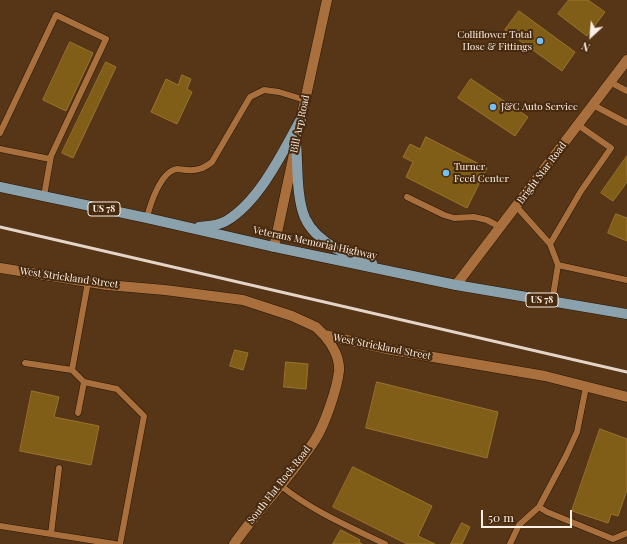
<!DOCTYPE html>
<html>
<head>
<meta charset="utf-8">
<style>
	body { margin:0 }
	#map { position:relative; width:627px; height:544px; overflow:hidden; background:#482a0f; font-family:"Playfair Display",serif }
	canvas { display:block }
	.north { position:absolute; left:571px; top:16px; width:40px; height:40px; -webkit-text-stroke:3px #482a0f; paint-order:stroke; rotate:206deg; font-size:11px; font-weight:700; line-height:16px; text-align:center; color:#fdf0e6 }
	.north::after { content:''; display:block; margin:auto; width:14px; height:18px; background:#fdf0e6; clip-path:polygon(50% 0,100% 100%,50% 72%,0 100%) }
	.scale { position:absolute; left:481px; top:510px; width:91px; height:18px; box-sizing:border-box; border:2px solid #fdf0e6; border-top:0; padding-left:5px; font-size:12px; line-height:14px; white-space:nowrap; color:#fdf0e6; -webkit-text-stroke:3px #482a0f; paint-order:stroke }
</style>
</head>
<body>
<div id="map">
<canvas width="627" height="544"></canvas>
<div class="north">N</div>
<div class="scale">50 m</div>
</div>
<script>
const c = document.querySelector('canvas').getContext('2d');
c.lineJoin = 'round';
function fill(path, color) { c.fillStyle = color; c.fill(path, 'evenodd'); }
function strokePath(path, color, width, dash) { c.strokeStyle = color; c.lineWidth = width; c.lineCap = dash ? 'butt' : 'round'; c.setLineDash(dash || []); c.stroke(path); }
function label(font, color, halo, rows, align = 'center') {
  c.font = font + ' "Playfair Display",serif'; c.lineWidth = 4; c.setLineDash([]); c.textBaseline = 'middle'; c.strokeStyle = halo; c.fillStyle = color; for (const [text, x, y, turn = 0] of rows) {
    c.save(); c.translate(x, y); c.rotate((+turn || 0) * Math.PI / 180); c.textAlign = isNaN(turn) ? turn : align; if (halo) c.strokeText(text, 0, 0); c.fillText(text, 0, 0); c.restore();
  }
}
fill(new Path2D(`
	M0,0H627V544H0Z`), '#563617');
const building = new Path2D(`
	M569,0H588L605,12L587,36L558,14Z
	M519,11L575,52L562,71L505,30Z
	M70,42L93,53L66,111L43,100Z
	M106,62L116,67L73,158L62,153Z
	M182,75L191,79L187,89L192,92L177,124L151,112L166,79L178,85Z
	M471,79L528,117L515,136L458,98Z
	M426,137L487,168L467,208L406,177L413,162L403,157L410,144L420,149Z
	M627,156V182L613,201L601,193Z
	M616,214L627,218V241L608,233Z
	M235,350L248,353L243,370L230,366Z
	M286,362L308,364L306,389L284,387Z
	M377,382L498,412L487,458L366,428Z
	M32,391L59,397L54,417L99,426L91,465L20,451Z
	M600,429L627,439V490L618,516L611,514L608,523L572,511Z
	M353,467L432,506L418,536L435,544H407L333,507Z
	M462,523L470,527L462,544H451Z
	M341,530L360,540L359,542L362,544H333Z`);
fill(building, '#815e18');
strokePath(building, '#99742e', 1);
const lane = new Path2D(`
	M610,82L627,91
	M593,105L627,123
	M0,133L56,15L106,39L51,156L44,196
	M0,149L50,159
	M407,197L444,215L454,218L474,217L487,220L500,227
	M516,206L550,244L558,265
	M147,218C150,204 161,171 177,169C180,169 184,170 187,170C198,171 204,168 212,162L250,97L264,90L279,92L305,100
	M550,244L581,191L611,148L578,125
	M552,302L558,265L627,280
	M25,363L72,370
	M84,382L117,389L144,416L120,544
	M586,387L577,432L566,456L539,507L547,512L613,539L627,533
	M78,413L84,382L72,370L88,282
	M280,485C312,511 348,526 385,544
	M0,526L115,544
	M51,534L59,468
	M510,544L519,525L539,507`);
const street = new Path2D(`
	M0,268L107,285L165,290L243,300L292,316L316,327L324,335L392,350L545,376L627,397
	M234,544C259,508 291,477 315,440C325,424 337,389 339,371C340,358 332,344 324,335`);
const secondary = new Path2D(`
	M299,128L327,0
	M274,247L295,149
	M456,285L627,60`);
const primary = new Path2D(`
	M296,142C298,165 296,197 305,218C311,231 323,241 335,248C346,254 360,258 372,263
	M0,187L147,218L274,247L456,285L627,314
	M199,227C208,226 218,226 226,221C259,202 283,152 301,119`);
strokePath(lane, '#271506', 7);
strokePath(street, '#271506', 11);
strokePath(secondary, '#271506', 11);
strokePath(primary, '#271506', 11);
strokePath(lane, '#a9703d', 6);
strokePath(street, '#a9703d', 10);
strokePath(secondary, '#a9703d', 10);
strokePath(primary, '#8ba2ad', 10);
strokePath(new Path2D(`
	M0,227L627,372`), '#e5d5c9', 3);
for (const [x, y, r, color] of [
	[540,41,4,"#73c1f6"],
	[493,107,4,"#73c1f6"],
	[446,173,4,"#73c1f6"]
]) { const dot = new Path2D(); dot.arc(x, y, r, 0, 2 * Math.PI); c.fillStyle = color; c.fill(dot); strokePath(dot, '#482a0f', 1.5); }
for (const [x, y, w] of [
	[104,209,32],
	[542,300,32]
]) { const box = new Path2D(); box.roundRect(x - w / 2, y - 7, w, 14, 3); c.fillStyle = '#482a0f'; c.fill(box); strokePath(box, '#fdf0e6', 1); }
label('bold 9px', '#fdf0e6', null, [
	["US 78",104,209],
	["US 78",542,300]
]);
label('10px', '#fdf0e6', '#482a0f', [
	["Colliflower Total",532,35,"right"],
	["Hose & Fittings",532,47,"right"],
	["J&C Auto Service",501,107],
	["Turner",454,167],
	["Feed Center",454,179]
], 'left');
label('10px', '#fdf0e6', '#482a0f', [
	["Bill Arp Road",300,124,-78],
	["Bright Star Road",542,173,-53],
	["Veterans Memorial Highway",315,243,12],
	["West Strickland Street",69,278,8],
	["West Strickland Street",382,347,11],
	["South Flat Rock Road",279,485,-52]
]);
</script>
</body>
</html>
